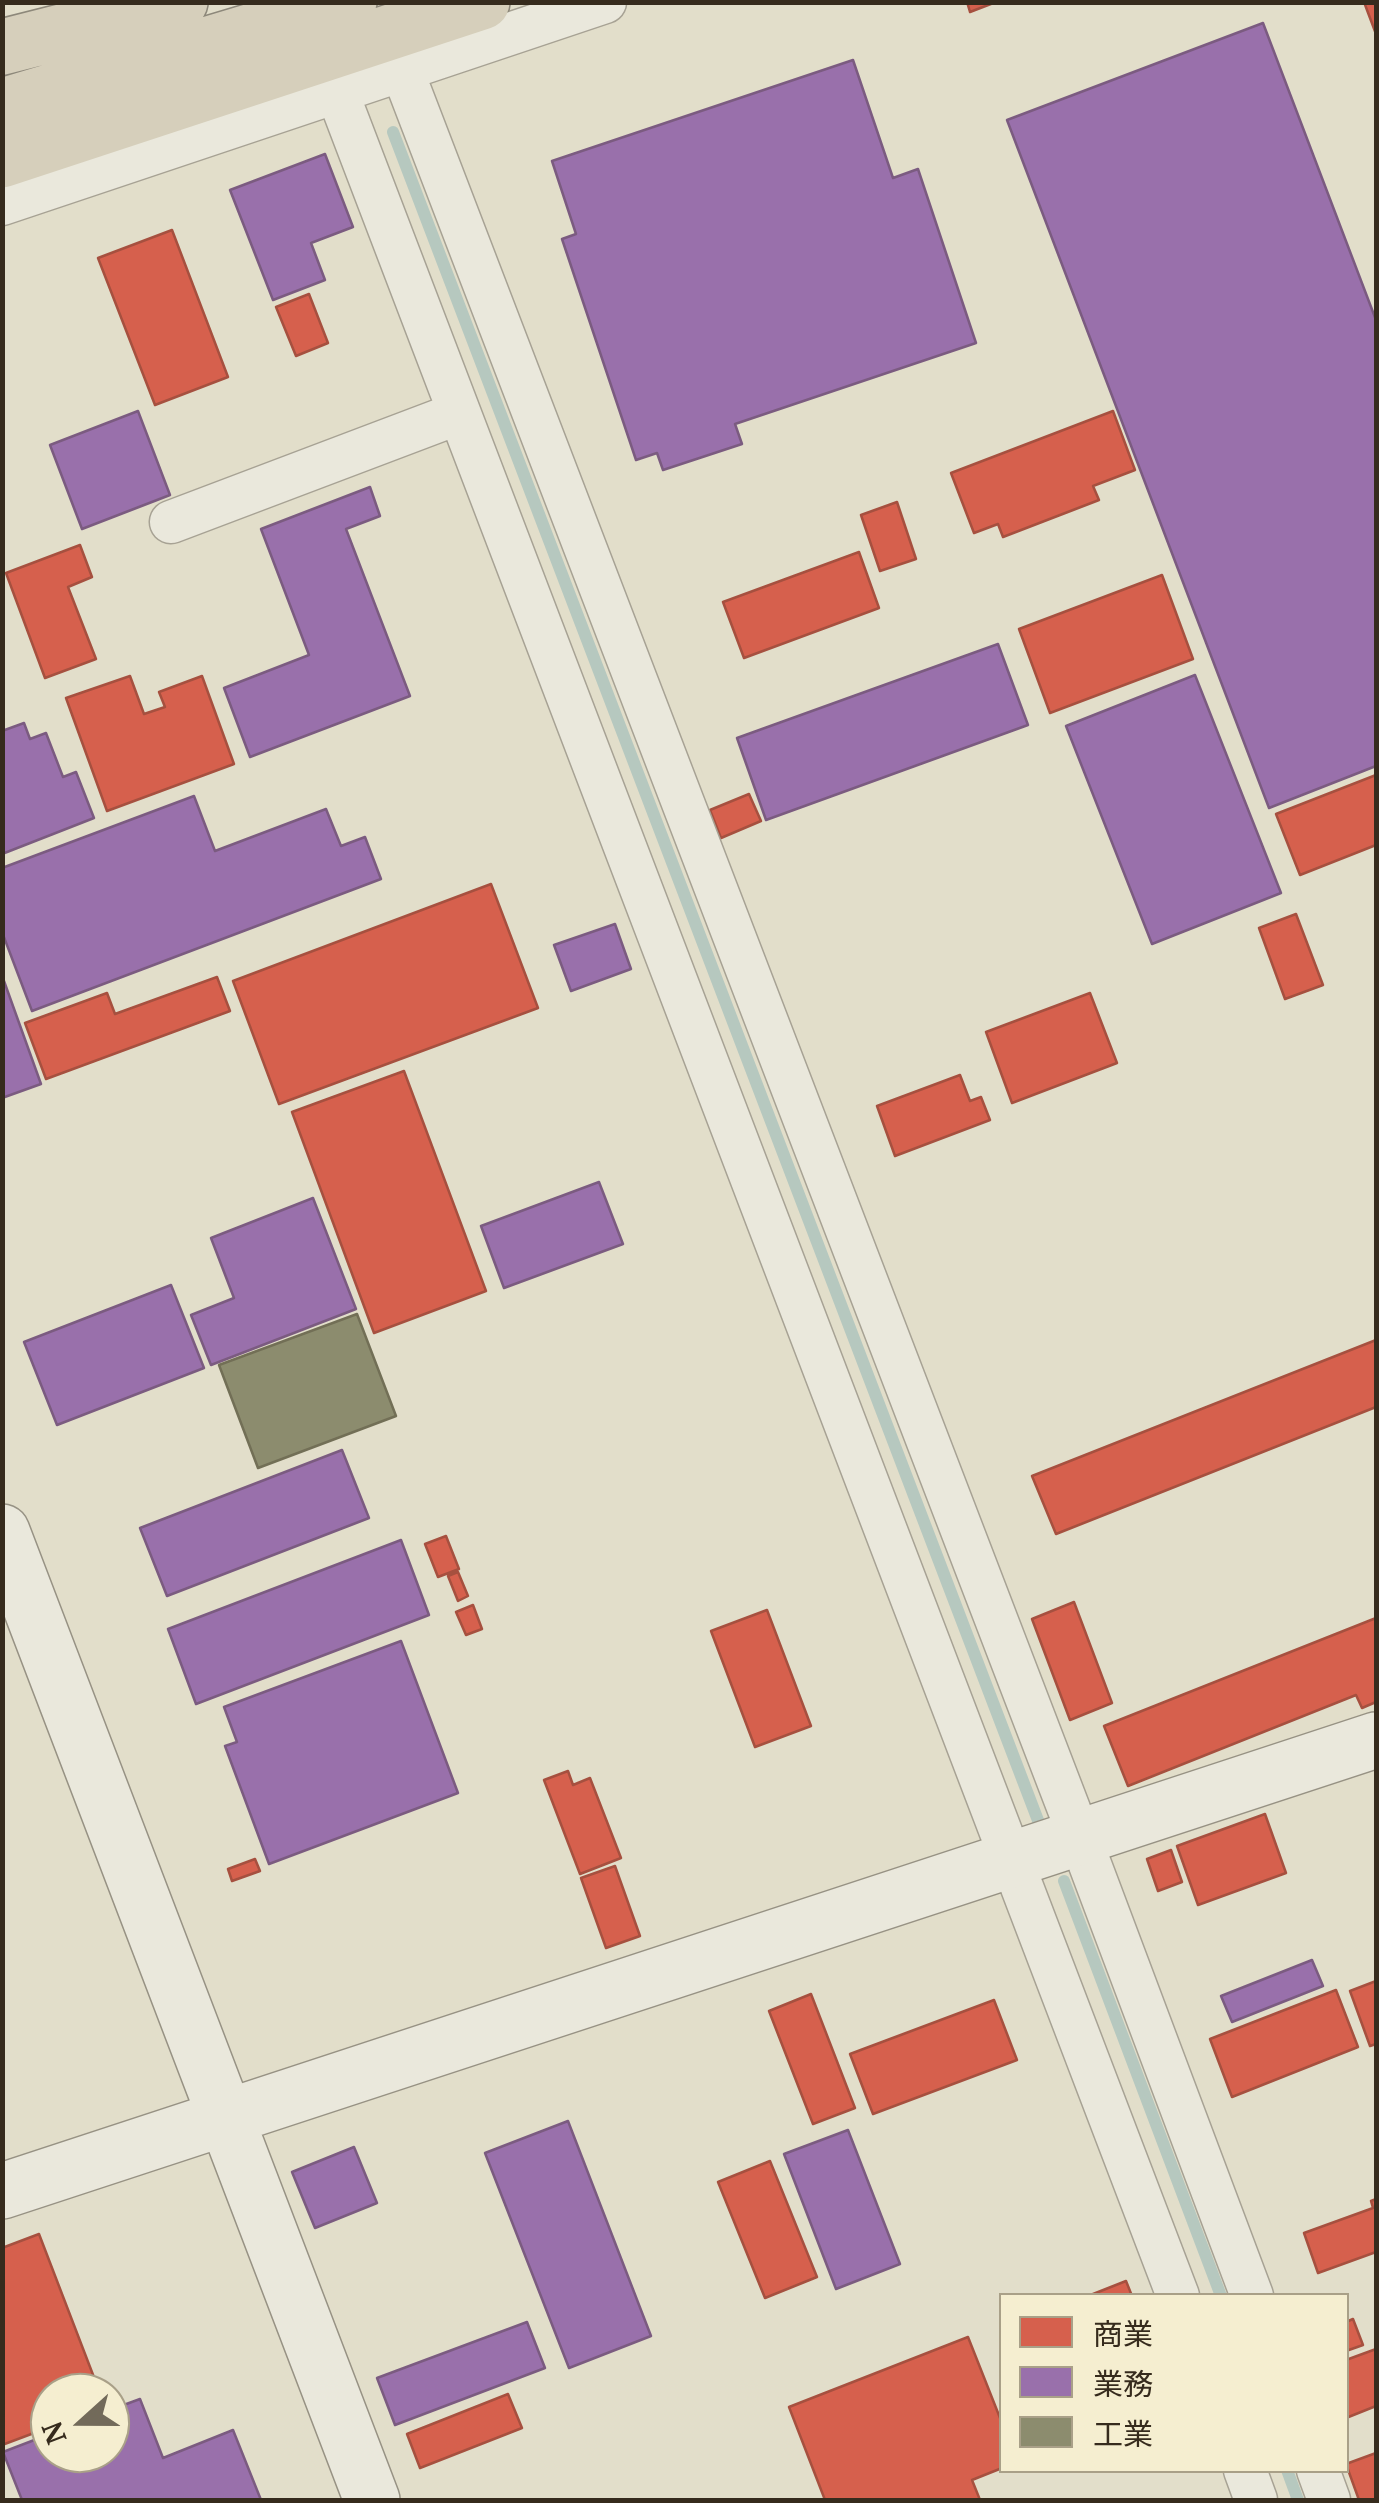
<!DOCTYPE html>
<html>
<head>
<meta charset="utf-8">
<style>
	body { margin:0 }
	#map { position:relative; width:1379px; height:2503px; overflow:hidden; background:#e2deca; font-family:"PT Serif","Noto Sans JP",serif }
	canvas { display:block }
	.frame { position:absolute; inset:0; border:5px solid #362b1d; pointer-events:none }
	.legend { position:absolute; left:999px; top:2293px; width:350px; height:180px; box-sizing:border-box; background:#f5eed0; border:2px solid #a9a088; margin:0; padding:12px 18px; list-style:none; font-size:30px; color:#362b1d }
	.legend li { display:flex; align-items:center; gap:20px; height:50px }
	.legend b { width:50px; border:2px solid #a9a088 }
	.north { position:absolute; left:30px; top:2373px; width:100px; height:100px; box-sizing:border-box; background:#f5eed0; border:2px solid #a9a088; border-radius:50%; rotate:249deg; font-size:28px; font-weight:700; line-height:40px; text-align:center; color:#362b1d }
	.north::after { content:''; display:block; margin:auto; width:35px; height:45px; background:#726a5a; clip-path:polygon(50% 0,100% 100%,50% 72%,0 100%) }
</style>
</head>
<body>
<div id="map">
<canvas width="1379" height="2503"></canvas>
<div class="frame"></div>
<ul class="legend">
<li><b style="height:28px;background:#d6604d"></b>商業</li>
<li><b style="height:28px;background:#9970ab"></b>業務</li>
<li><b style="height:28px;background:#8c8c6e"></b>工業</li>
</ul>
<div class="north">N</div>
</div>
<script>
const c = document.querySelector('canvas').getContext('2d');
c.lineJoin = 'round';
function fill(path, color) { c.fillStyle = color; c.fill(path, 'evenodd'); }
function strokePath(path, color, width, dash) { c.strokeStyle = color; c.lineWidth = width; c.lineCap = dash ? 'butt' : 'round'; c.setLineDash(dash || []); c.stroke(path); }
const shops = new Path2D(`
	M967,2H996L970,12Z
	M1364,2H1376V34Z
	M172,230L228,377L155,405L98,258Z
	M309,294L328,343L296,356L276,307Z
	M1113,411L1135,470L1093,486L1099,500L1003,537L998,524L974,533L951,473Z
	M897,502L916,559L880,571L861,515Z
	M80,545L92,577L68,587L96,659L45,678L6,573Z
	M859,552L879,608L744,658L723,602Z
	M1162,575L1193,659L1050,713L1019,629Z
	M130,676L144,714L165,707L159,692L202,676L234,764L107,811L66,698Z
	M1376,775V845L1300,875L1276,814Z
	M749,794L761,821L721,838L710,810Z
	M491,884L538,1008L279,1104L233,981Z
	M1296,914L1323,985L1285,999L1259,928Z
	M217,977L230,1011L46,1079L25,1023L107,993L115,1014Z
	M1090,993L1117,1063L1012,1103L986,1032Z
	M404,1071L486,1291L374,1333L292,1112Z
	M960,1075L970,1101L981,1097L990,1120L895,1156L877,1106Z
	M1376,1340V1407L1056,1534L1032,1476Z
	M446,1536L459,1569L438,1577L425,1544Z
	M458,1572L468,1596L458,1601L448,1576Z
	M1074,1602L1112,1703L1070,1720L1032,1619Z
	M473,1605L482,1629L466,1635L456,1612Z
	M767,1610L811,1726L755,1747L711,1631Z
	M1376,1618V1702L1362,1708L1356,1695L1128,1786L1104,1726Z
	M568,1771L573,1785L590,1778L621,1858L580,1874L544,1780Z
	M1265,1814L1286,1873L1198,1905L1177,1846Z
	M1171,1850L1182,1882L1158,1891L1147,1859Z
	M255,1859L260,1871L232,1881L228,1869Z
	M615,1866L640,1936L606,1948L581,1878Z
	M1376,1981V2044L1370,2046L1350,1991Z
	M1336,1990L1358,2047L1232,2097L1210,2039Z
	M811,1994L855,2108L813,2124L769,2011Z
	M994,2000L1017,2060L873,2114L850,2054Z
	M770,2161L817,2277L765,2298L718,2182Z
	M1376,2199V2252L1318,2273L1304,2233L1373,2208L1371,2201Z
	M39,2234L100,2393H50V2427L2,2445V2248Z
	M1126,2281L1132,2296H1088Z
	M1353,2319L1363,2345L1346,2351V2322Z
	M968,2337L1002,2423V2468L972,2480L980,2500H825L789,2407Z
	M1376,2349V2406L1346,2418V2360Z
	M508,2394L522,2428L420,2468L407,2434Z
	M1376,2453V2500H1359L1346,2464Z`);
fill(shops, '#d6604d');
strokePath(shops, '#a6503f', 2.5);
const offices = new Path2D(`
	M1263,23L1376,320V766L1269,808L1007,120Z
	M853,60L893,178L918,169L976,343L735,424L742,444L663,470L657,453L636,460L562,239L576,234L552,161Z
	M325,154L353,227L311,243L325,280L273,300L230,190Z
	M138,411L170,495L82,529L50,445Z
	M370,487L380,516L346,529L410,696L250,757L224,688L309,655L261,529Z
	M998,644L1028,725L766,820L737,738Z
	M1195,675L1281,893L1152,944L1066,726Z
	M24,723L30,739L46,733L63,777L76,772L94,818L2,854V731Z
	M194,796L215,851L326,809L341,846L365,837L381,879L32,1011L2,932V868Z
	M615,924L631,969L571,991L554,945Z
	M4,981L41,1084L2,1098V982Z
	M599,1182L623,1244L504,1288L481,1226Z
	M313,1198L356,1309L211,1365L191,1315L234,1298L211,1238Z
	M171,1285L204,1368L57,1425L24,1342Z
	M342,1450L369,1518L167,1596L140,1528Z
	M401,1540L429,1615L196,1704L168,1629Z
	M401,1641L458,1793L269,1864L225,1746L237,1742L224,1707Z
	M1312,1960L1323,1986L1232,2022L1221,1996Z
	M568,2121L651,2336L569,2368L485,2153Z
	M848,2130L900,2264L836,2289L784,2154Z
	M354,2147L377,2203L315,2228L292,2172Z
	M527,2322L545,2368L395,2425L377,2378Z
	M140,2399L163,2458L233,2430L261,2500H22L3,2452L50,2434V2453H110V2410Z`);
fill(offices, '#9970ab');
strokePath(offices, '#7b5b80', 2.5);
const industry = new Path2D(`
	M357,1314L396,1416L258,1468L219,1365Z`);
fill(industry, '#8c8c6e');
strokePath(industry, '#726f56', 2.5);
strokePath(new Path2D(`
	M393,132L1039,1823
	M1064,1881L1221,2296
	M1287,2470L1298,2500`), '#b6c8bf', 12);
const street = new Path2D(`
	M402,70L1080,1838L1252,2296
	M337,92L1178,2296
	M2,204L605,2
	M171,522L459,413
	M1245,2470L1256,2500
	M1318,2470L1329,2500`);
const secondary = new Path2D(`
	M2,1532L372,2500
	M2,2191L1376,1740`);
const highway = new Path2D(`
	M2,47L180,2
	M2,106L349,2
	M2,160L482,2`);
strokePath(street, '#a7a294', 45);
strokePath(secondary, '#979284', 58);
strokePath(highway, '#8d887a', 58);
strokePath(street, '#eae8dc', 42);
strokePath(secondary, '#eae8dc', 55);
strokePath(highway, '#d6cfbb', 55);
</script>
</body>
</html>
